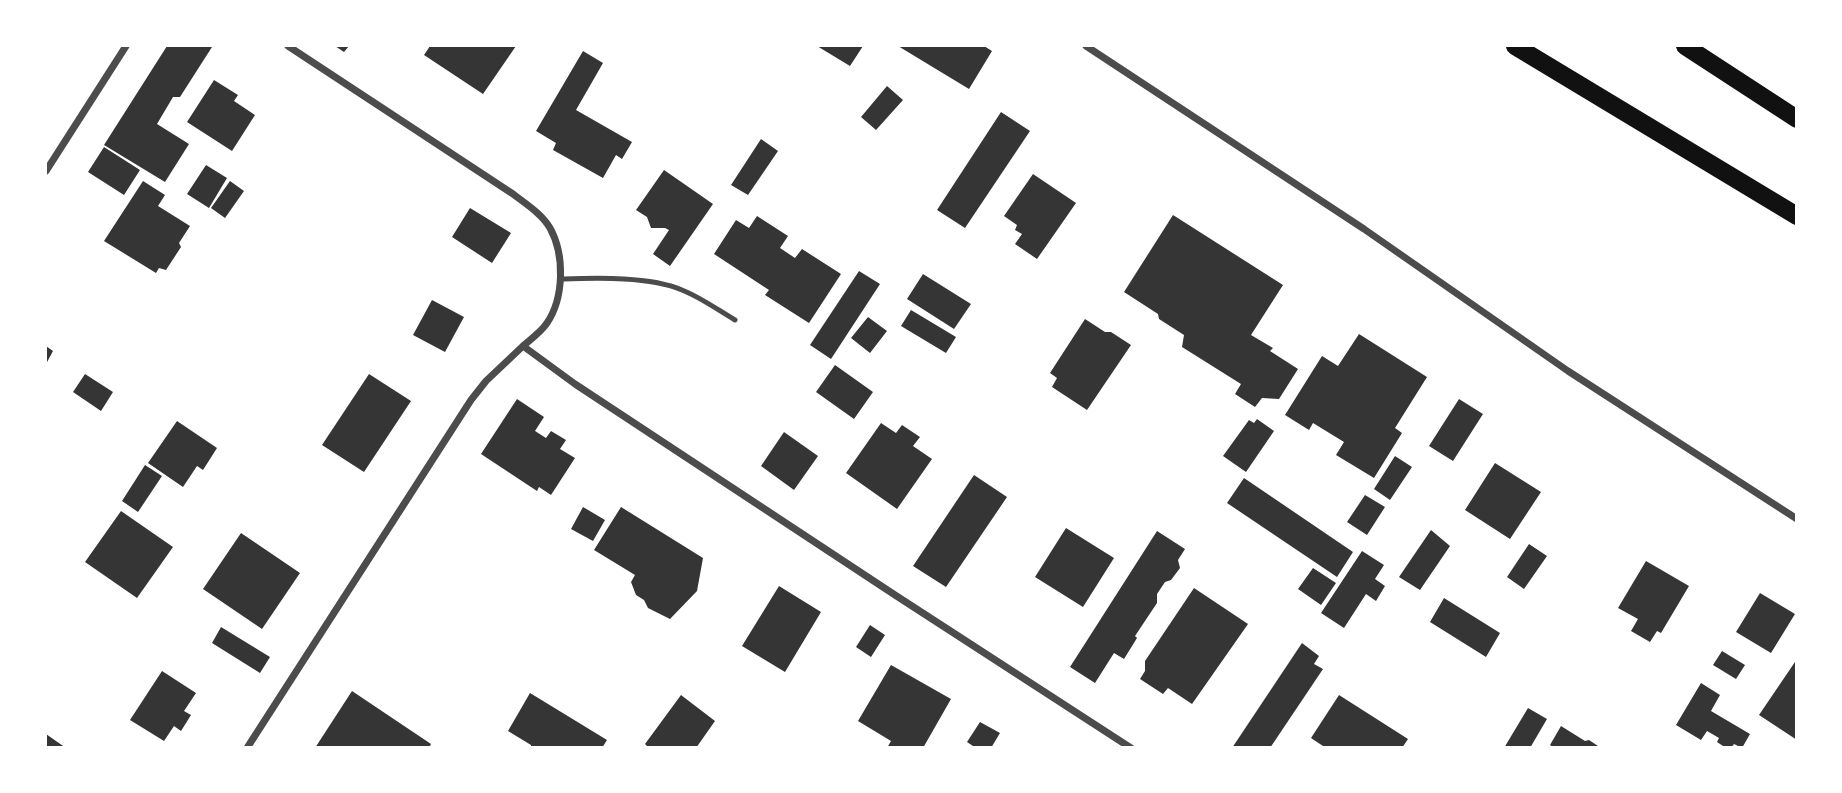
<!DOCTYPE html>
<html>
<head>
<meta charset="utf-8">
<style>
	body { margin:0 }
	#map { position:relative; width:1842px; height:793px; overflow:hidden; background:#fff; font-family:Barlow,sans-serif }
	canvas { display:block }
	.frame { position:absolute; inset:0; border:47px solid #fff; pointer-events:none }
</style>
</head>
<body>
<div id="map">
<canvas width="1842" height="793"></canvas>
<div class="frame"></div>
</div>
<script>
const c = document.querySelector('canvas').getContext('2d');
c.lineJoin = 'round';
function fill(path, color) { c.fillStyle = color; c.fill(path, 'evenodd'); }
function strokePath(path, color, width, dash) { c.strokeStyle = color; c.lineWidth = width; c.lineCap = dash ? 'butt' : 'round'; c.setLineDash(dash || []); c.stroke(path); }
fill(new Path2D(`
	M167,46H209L212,47L180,97H173L157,124L189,144L165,182L104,145Z
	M335,46H349L344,52Z
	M430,46H516L483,94L424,55Z
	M817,46H863L850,66Z
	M898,46H984L992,51L969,89Z
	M583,51L603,63L576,110L632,142L622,159L616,155L603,178L553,150L556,143L536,131Z
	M214,80L238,95L234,101L255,115L232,151L187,122Z
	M887,86L903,100L876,130L861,117Z
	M1001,112L1030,131L965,228L937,210Z
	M761,139L778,151L748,195L731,185Z
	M104,147L140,170L124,195L88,172Z
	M206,165L227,178L209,208L187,194Z
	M664,170L713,204L670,266L653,254L669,230L665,228H651L647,217L636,210Z
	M1033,174L1076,203L1037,259L1015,244L1022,234L1015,230L1017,225L1004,216Z
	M143,181L165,195L158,206L190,226L179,243L181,247L166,270L159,268L156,273L104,241Z
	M230,181L244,191L225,218L211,208Z
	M470,208L511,233L492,263L452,237Z
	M1173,215L1283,285L1251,335L1273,348L1270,351L1298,369L1279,399L1262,398L1255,407L1235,394L1241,384L1182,347L1184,335L1159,319L1158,314L1124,292Z
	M757,216L788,236L780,248L795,258L802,249L841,274L809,323L765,295L769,290L714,254L736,220L749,228Z
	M859,271L880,284L831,359L810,345Z
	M923,274L971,304L954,329L907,299Z
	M432,300L464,317L445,352L413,335Z
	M911,310L956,337L946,353L901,326Z
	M868,317L887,331L870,353L851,338Z
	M1085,319L1105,332H1111L1131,345L1087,410L1052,387L1057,378L1050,373Z
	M1359,334L1427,377L1395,428L1402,433L1374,478L1336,455L1344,442L1313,423L1309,430L1285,415L1322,356L1338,366Z
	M46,346L53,351L46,364Z
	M835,365L873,392L854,419L816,392Z
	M85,374L113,392L101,411L73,392Z
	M369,374L411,401L364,472L322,445Z
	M517,399L544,417L535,431L546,438L551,431L566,440L560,449L575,458L551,495L539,487L537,491L481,454Z
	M1459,399L1483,414L1453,461L1429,446Z
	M1257,419L1274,431L1246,472L1223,456L1249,420L1254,423Z
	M177,421L217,448L203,470L197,466L183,487L148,463Z
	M881,423L896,433L902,425L920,437L913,446L932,459L897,509L846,473Z
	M784,432L818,456L794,490L761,466Z
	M1395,456L1412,467L1390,500L1374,489Z
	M1495,463L1541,492L1510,539L1465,510Z
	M145,465L162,476L138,512L122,501Z
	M974,475L1007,497L946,587L913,566Z
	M1244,478L1353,552L1337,577L1227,503Z
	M1365,495L1385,507L1367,535L1347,522Z
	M583,507L605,520L593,541L571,529Z
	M621,507L703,558L697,591L670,619L648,608L644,600L636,595L631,582L635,575L594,550Z
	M121,511L173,547L137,598L85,562Z
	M1066,528L1114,558L1083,607L1035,577Z
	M1431,530L1450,546L1420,590L1399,577Z
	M1157,531L1185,549L1178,560L1180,568L1171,580L1165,582L1157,594V603L1135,636L1137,638L1124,659L1114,653L1095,683L1070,667Z
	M241,533L300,573L262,629L203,589Z
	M1529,544L1547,556L1524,589L1507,577Z
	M1362,551L1384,565L1375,579L1385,586L1376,601L1366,594L1344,628L1321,613Z
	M1646,561L1689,586L1661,633L1657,631L1650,642L1631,631L1638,619L1618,608Z
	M1313,568L1336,583L1321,605L1298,589Z
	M779,586L821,612L785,672L742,646Z
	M1194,588L1248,624L1192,704L1168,688L1163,694L1140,679L1145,671V661Z
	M1760,593L1795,614L1771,653L1736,632Z
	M1444,598L1500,633L1486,657L1430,622Z
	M870,625L885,635L871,657L856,647Z
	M221,627L270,657L260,673L212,643Z
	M1302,643L1319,656L1314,664L1323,669L1270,748H1232Z
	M1722,651L1745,665L1736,679L1713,665Z
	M1797,659V740L1759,715Z
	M891,665L951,699L923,748H887L891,741L858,721Z
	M162,671L196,693L184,711L191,715L181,731L174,726L164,741L130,720Z
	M1701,683L1720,695L1711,711L1750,734L1742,748L1734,744L1731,748H1726L1717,742L1719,738L1707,731L1701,740L1676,725Z
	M352,691L431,744L429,748H315Z
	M530,693L607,740L602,748H531V745L508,731Z
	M681,695L715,721L696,748H649L645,744Z
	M1339,695L1408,739L1402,748H1326L1311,738Z
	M1528,708L1547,719L1530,748H1504Z
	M980,722L1000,733L991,748H976L967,742Z
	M1561,726L1585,741L1589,740L1601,748H1554L1550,745Z
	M46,734L66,748H46Z`), '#353535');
strokePath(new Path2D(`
	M561,279C595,278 650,276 682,290C700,297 718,310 735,320`), '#4c4c4c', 5);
strokePath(new Path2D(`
	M288,46L513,194C526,204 542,214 550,228C565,255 564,298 547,323C541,332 531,339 523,346
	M1086,46L1364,229L1568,371L1797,519
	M46,171L126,46
	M247,748L471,400L486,381L523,346L575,384L895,595L1131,748`), '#4c4c4c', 7);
strokePath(new Path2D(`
	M1515,46L1797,216
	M1685,46L1797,119`), '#111', 18);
</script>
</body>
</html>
